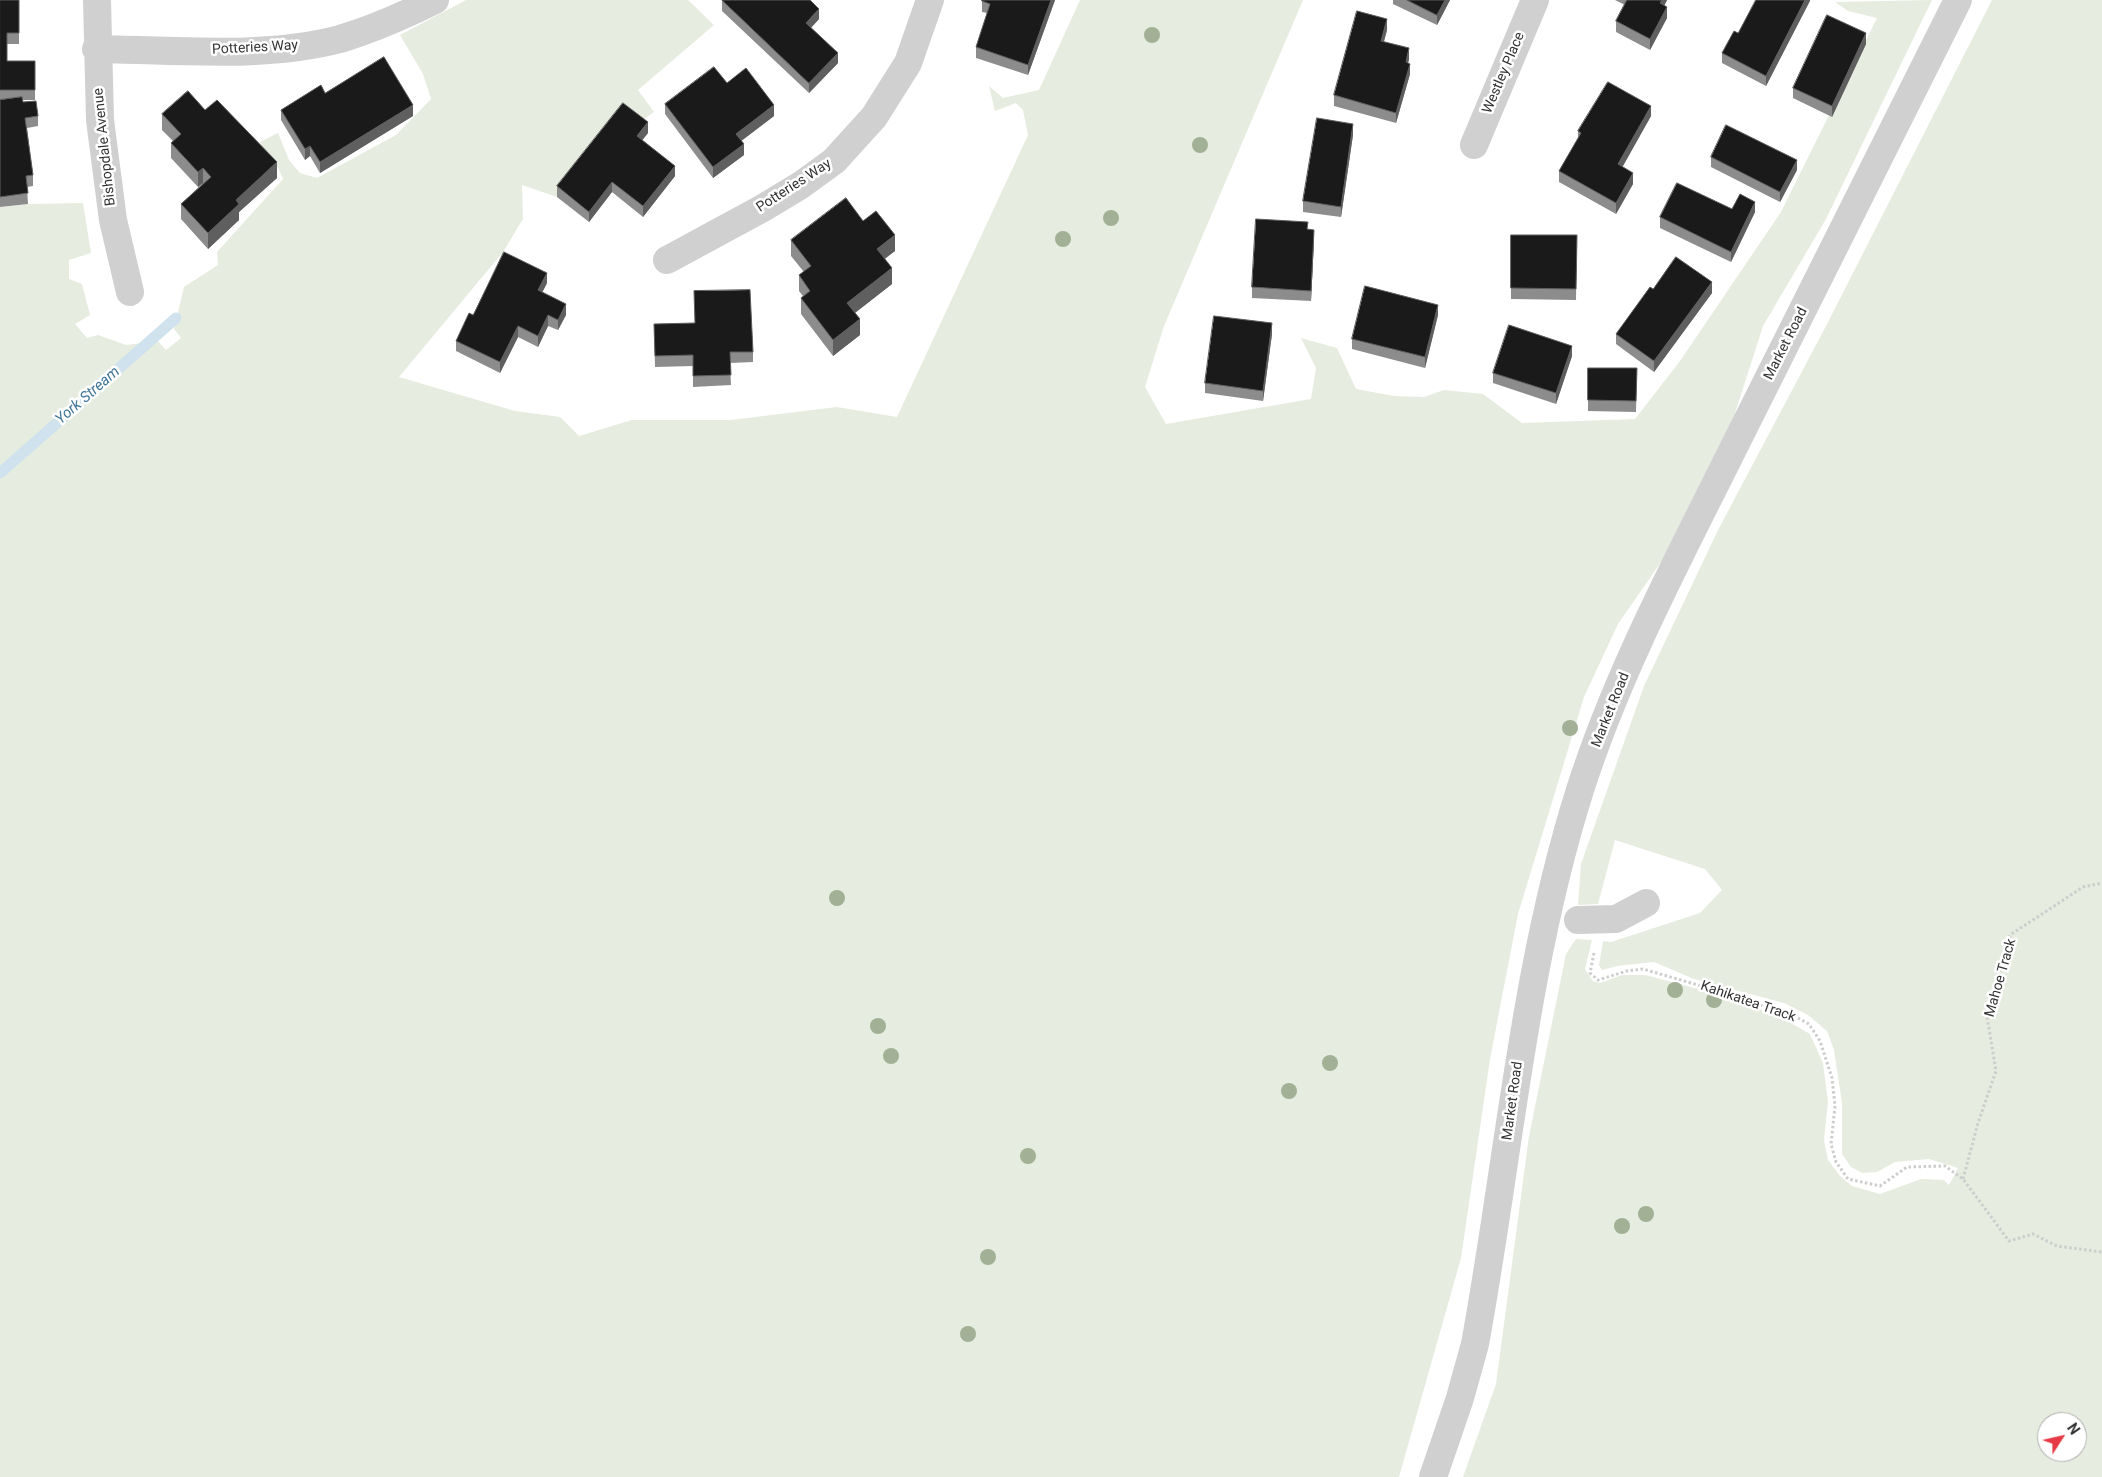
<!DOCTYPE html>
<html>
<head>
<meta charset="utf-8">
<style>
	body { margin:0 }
	#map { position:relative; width:2102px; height:1477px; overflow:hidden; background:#fff; font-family:Roboto,sans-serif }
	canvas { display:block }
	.north { position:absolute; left:2037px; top:1412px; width:50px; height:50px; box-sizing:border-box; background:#fff; border:1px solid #adadad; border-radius:50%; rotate:55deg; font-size:14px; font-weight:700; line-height:20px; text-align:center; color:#333 }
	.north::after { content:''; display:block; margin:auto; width:18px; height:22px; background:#e63946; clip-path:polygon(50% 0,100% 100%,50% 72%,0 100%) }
</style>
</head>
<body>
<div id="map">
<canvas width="2102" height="1477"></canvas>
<div class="north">N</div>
</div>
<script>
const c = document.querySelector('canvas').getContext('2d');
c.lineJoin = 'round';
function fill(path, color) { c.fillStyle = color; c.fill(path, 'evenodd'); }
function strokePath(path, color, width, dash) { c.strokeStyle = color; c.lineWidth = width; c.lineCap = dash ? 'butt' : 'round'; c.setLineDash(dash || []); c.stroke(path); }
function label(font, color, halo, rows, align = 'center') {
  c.font = font + ' Roboto,sans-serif'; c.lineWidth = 5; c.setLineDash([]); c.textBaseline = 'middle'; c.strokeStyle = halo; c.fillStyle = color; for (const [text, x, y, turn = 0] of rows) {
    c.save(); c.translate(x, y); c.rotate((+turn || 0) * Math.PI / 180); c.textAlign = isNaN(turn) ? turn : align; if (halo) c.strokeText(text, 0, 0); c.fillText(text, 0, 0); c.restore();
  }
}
fill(new Path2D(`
	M466,0H688L714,25L638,90L654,112L637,124L623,114L557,197L522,185L523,219L503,252L399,377L515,411L560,417L579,436L632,420H731L837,407L897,417L1028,135L1023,110L1016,103L995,111L989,86L1003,98L1039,90L1080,0H1303L1164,326L1145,387L1166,424L1311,399L1316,368L1301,338L1337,348L1356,389L1394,396L1424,397L1444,390L1483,394L1522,423L1635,419L1680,361L1781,212L1877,18L1848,11L1835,2L1932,0L1826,219L1763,326L1729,432L1677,539L1618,624L1584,697L1518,914L1490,1059L1461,1258L1399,1477H0V207L28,204L83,203L91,253L69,260V279L82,284L90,315L75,324L87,338L98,335L126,345L158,341L166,350L181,338L174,329L184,287L218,265L217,252L283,179L275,161L266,154L260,142L278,133L289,160L300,173L317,178L396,135L431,99L423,74L400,35Z
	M1992,0H2102V1477H1463L1496,1384L1529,1136L1566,954L1576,939L1592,940L1585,969L1593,981L1600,983L1622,975H1645L1729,997L1784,1019L1810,1034L1823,1063L1828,1102L1824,1140L1828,1160L1840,1176L1852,1186L1880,1194L1921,1179L1944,1180L1949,1185L1958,1168L1929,1159L1895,1162L1877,1172L1862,1173L1851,1167L1842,1154V1103L1834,1050L1827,1031L1808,1015L1784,1003L1694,979L1654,962L1617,966L1602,970L1599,965L1603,941L1611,942L1700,913L1722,890L1705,869L1615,840L1598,904L1578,905L1581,864L1644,686L1718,530L1826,326ZM2047,1422H2077V1452H2047Z`), '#e6ecdf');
strokePath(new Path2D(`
	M0,473L176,318`), '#cfe2ee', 11);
strokePath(new Path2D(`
	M1594,953L1590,973L1598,980L1627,971L1643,969L1722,992L1796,1017L1809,1024L1820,1041L1832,1078L1835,1106L1831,1144L1836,1162L1848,1179L1880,1186L1907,1167L1945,1166L1963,1179L2009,1241L2033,1234L2057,1246L2102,1252
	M1963,1179L1978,1123L1996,1071L1987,1016L2010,935L2083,887L2102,883`), '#cdcdcd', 3, [2.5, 2.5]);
strokePath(new Path2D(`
	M97,0L100,120L113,220L130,292
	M96,49C175,50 264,59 340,39C373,29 405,15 435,0
	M1474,145L1535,0
	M667,260L763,208L801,185L834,161L874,117L908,63L930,0
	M1578,920L1616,919L1646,903
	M1433,1477L1460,1398L1475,1344C1509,1159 1523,970 1580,790C1618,671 1679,558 1734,447C1809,298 1883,149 1958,0`), '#d0d0d0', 28);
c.fillStyle = '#a2b095';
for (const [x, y] of [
	[1152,35],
	[1200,145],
	[1111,218],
	[1063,239],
	[1570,728],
	[837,898],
	[1675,990],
	[1714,1000],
	[878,1026],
	[891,1056],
	[1330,1063],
	[1289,1091],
	[1028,1156],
	[1646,1214],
	[1622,1226],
	[988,1257],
	[968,1334]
]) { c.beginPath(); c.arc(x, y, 8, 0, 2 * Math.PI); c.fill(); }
fill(new Path2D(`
	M0,0H19V44H7V61H35V100H23V102L38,116V126L27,128L33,175V186L27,187L28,204L0,207Z
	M722,0L819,19L811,28L838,63L809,93L722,11Z
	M1055,0L1028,75L976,58V47L987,13L982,12V1Z
	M1393,0H1450L1437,25L1393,4Z
	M1615,0H1667L1664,6L1667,18L1650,50L1616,32V21L1625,5Z
	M1810,0L1766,86L1722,63V53L1738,33Z
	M1387,30L1384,42L1409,59L1408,63L1410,74L1396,123L1334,106V95Z
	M1866,44L1832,117L1793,98V88Z
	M727,83L774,116L741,141L744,155L713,178L665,114V104Z
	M325,93L413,116L320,173L310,156L305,160L281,120V110Z
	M205,110L277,178L239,212V220L208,249L181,219V204L203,183L198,187L171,158V143L173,141L162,130V114Z
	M1651,116L1622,167L1633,184L1616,214L1559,182V171L1578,138V131Z
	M648,133L642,140L675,176L643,217L612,192L589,222L557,197V186Z
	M1353,135L1341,217L1303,212V201Z
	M1711,157L1797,170L1780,202L1711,167Z
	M1732,209L1755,212L1731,262L1660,228V217Z
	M863,221L895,251L885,259L892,284L855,313L860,335L833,356L801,314V298L803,296L799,291V275L804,272L791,256V240Z
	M1511,235H1577L1576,300L1511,299Z
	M1314,240L1311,301L1252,298V287Z
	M547,283L542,292L566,315L558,330L548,326L538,347L518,337L500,373L456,351V341L473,315Z
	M1653,289L1712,293L1654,372L1616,344V334Z
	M1438,315L1425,368L1352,349V339Z
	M654,324L753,352V362L730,363L731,385L693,387V366L655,367Z
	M1272,334L1263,401L1205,393V383Z
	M1572,356L1556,404L1493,383V373Z
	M1588,368H1637L1636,412L1588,411Z`), '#8c8c8c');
fill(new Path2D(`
	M1051,0H1055L1028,75V65Z
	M1445,0H1450L1437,25V15Z
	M1662,0H1667L1660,14V3Z
	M1805,0H1810V1L1766,86V76Z
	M1667,7V18L1650,50V39Z
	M819,9V19L806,33V23Z
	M1387,19V30L1381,51V41Z
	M1866,33V44L1832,117V106Z
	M1409,48V59L1406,73V62Z
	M838,53V63L809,93V83Z
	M1410,64V74L1396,123V113Z
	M413,105V116L320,173V162Z
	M774,105V116L736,145V134Z
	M1651,106V116L1618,175V164Z
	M648,122V133L637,147V136Z
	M1353,124V135L1341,217V207Z
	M744,144V155L713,178V167Z
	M310,146V156L305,160V149Z
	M1797,160V170L1780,202V192Z
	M277,162V178L239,212V220L208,249V233L236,200Z
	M675,166V176L643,217V206Z
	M203,168V183L198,187V172Z
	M1633,173V184L1616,214V203Z
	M612,182V192L589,222V212Z
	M1755,202V212L1731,262V252Z
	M1314,230V240L1311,301V291Z
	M895,235V251L877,264V249Z
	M892,268V284L847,319V303Z
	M547,273V283L538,301V290Z
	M1712,282V293L1654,372V361Z
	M566,304V315L558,330V320Z
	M1438,305V315L1425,368V357Z
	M548,315V326L538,347V336Z
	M860,319V335L833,356V340Z
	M1272,323V334L1263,401V391Z
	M518,326V337L500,373V362Z
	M1572,346V356L1556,404V393Z`), '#5f5f5f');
const building = new Path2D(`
	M0,0H19V33H7V61H35V90H0Z
	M722,0H810L819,9L806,23L838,53L809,83Z
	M982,0H1051L1028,65L976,47L990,4L982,1Z
	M1407,0H1445L1437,15Z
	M1627,0H1662L1660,3L1667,7L1650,39L1616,21Z
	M1756,0H1805L1766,76L1722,53L1734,31L1738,33Z
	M1357,11L1387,19L1381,41L1409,48L1406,62L1410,64L1396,113L1334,95Z
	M1827,15L1866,33L1832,106L1793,88Z
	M384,57L413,105L320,162L310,146L305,149L281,110L321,85L325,93Z
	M714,67L727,83L746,68L774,105L736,134L744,144L713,167L665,104Z
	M1608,82L1651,106L1618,164L1633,173L1616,203L1559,171L1581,133L1578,131Z
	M188,91L205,110L217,100L277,162L236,200L239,204L208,233L181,204L211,177L203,168L198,172L171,143L181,134L162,114Z
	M22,97L23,102L36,101L38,116L25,118L33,175L26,176L28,193L0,197V100Z
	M623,103L648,122L637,136L675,166L643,206L612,182L589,212L557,186Z
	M1317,118L1353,124L1341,207L1303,201Z
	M1726,125L1797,160L1780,192L1711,157Z
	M1677,183L1732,209L1740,194L1755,202L1731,252L1660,217Z
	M846,198L863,221L876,211L895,235L877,249L892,268L847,303L860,319L833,340L801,298L810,291L799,275L811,266L791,240Z
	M1256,219L1308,222L1307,229L1314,230L1311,291L1252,287Z
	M1511,235H1577L1576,289L1511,288Z
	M504,252L547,273L538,290L566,304L558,320L548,315L538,336L518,326L500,362L456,341L469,313L473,315Z
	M1676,257L1712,282L1654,361L1616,334L1650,287L1653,289Z
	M1365,286L1438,305L1425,357L1352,339Z
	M750,290L753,352H730L731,375L693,376V355L655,356L654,324L695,323L694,291Z
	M1214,316L1272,323L1263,391L1205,383Z
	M1509,325L1572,346L1556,393L1493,373Z
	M1588,368H1637L1636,401L1588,400Z`);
fill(building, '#1a1a1a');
strokePath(building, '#5f5f5f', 1);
label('14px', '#333', '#fff', [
	["Potteries Way",255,48,-3],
	["Westley Place",1504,73,-67],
	["Bishopdale Avenue",105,147,-96],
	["Potteries Way",794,186,-33],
	["Market Road",1786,344,-63],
	["Market Road",1611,710,-68],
	["Mahoe Track",2001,978,-74],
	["Kahikatea Track",1748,1002,19],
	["Market Road",1513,1101,-82]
]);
label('italic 15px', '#3f7597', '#fff', [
	["York Stream",88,396,-41]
]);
</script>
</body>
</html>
